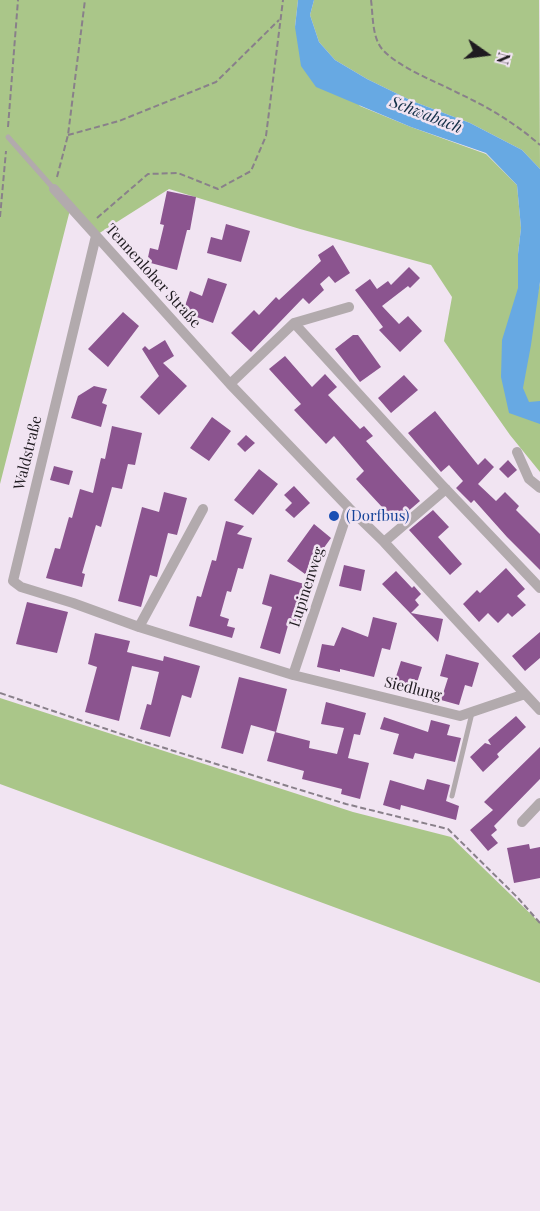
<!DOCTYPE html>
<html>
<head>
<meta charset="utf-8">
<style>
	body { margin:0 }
	#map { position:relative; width:540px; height:1211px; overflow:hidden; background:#f1e4f2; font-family:"Playfair Display",serif }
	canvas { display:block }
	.north { position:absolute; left:456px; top:24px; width:60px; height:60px; -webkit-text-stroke:4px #f1e4f2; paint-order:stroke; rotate:104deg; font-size:16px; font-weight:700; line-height:24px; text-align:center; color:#1f1b20 }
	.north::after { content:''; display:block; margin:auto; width:21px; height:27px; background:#1f1b20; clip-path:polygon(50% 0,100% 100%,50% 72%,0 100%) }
</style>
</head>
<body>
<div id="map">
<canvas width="540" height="1211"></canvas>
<div class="north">N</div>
</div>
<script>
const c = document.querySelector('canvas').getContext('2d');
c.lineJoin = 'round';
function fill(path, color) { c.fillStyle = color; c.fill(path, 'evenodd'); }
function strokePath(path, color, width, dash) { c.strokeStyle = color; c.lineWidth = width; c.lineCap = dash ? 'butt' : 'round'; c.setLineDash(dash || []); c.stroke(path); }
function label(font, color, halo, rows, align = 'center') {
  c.font = font + ' "Playfair Display",serif'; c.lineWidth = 5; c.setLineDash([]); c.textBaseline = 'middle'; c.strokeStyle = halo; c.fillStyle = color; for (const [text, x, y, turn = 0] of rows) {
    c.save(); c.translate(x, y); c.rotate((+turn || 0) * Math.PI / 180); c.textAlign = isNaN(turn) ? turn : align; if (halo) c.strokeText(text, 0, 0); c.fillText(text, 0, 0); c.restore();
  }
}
fill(new Path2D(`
	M0,0H298L295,27L360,106L411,127L486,154L517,185L521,228L518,254L538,292L540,282V472L510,435L444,341L452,297L431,265L300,229L169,189L98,234L71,206L0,484Z
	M314,0H539L540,169L522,150L470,123L412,101L367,79L335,60L319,42L310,15Z
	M0,698L353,812L451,837L540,923V983L0,784Z`), '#aac689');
fill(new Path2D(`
	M298,0H314L310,15L319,42L335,60L367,79L412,101L470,123L522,150L540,169V282L531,345L523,388L529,402L540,401V424L509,413L501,377L502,340L518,288V254L521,228L517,185L486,153L411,127L316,87L301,66L295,27Z`), '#67a9e3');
fill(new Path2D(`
	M167,191L196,197L190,230H187L177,270L147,262L150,248L158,250L164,225L160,224Z
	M226,224L250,231L241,262L207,253L211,237L222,240Z
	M333,245L350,273L335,283L329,276L320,284L324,290L309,304L303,298L251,352L231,333L254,310L259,315L276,297L279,300L321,261L318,255Z
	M409,267L420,278L410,288L408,286L382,306L399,324L408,316L422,331L400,352L379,330L383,327L355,290L370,279L377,289L388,281L391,285Z
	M208,278L227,284L213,323L183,312L190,291L202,296Z
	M123,312L139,326L108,367L88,349Z
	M353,335H358L381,367L360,382L335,349Z
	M165,340L174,356L163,363L187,386L159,415L140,397L159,376L142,349L145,346L149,350Z
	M285,356L312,387L325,374L337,387L328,395L360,429L364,426L373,436L366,441L420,501L399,519L393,523L380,509L382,507L356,479L364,471L334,436L326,444L294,410L301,404L269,369Z
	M404,375L418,390L391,413L378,398Z
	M94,386L107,389L102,403L107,405L101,427L71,418L78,396Z
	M435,411L478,465L485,458L494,467L478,484L496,501L505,492L519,506L516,510L540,534V570L507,537L474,500L471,503L456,488L463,481L449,465L441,472L408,433Z
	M212,417L231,431L209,461L190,448Z
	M112,426L142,433L135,465L128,464L122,489L112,487L101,527L96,525L82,573L85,574L82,587L46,578L55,548L60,549L69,517L72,518L80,489L93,493L101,458L105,459Z
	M246,435L255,443L245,452L237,444Z
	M508,460L517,470L508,478L499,469Z
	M54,466L73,471L69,485L50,480Z
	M259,469L278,484L253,515L234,500Z
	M294,486L310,503L294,518L285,510L292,503L284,495Z
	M164,492L187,498L177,535L168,533L157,577L150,575L141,607L118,601L142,507L159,512Z
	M433,510L449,527L438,537L462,564L450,575L409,530Z
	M226,521L244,526L237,534L252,538L243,569L238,568L231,592L227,591L220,616L229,619L227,626L235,628L232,638L189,626L197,596L201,597L212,560L216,561Z
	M314,524L331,538L305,574L287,561Z
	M344,565L365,570L361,591L339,586Z
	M506,568L525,589L517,596L526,605L512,617L508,613L498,623L488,613L479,622L463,604L477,590L480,593Z
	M396,571L412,588L414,586L421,594L415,600L419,605L411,613L443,619L438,642L382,584Z
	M270,574L311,586L299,625L289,622L280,654L260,648L272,607L262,604Z
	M27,602L68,612L57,653L16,644Z
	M373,617L397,623L390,650L382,648L374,677L340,669V672L317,667L322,644L334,646L342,627L368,637Z
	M540,632V658L525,671L512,656Z
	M95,633L130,641L127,652L163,661L164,656L200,666L191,698L182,695L170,737L140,729L147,704L151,705L159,672L132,666L119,721L85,712L97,667L88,664Z
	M446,654L479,663L472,687L465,685L459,705L441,700L448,678L440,676Z
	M401,661L422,667L414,692L393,686Z
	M239,677L287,689L276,732L251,725L243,754L221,748Z
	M326,702L366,713L360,735L354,734L348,758L369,763L360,799L341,794L342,789L302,779L304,771L267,761L275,732L310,741L309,748L337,754L344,728L321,724Z
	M516,716L526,727L497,754L499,757L483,772L470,757L485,743L491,745L488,740Z
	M384,717L428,732L431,720L450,725L447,735L461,738L455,762L415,753L413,759L393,754L399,734L380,729Z
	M540,747V779L494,826L497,830L491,835L498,843L488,851L470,830L493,810L484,802Z
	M427,779L450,785L446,801L459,806L456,820L401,805L400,810L383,805L390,780L424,790Z
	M529,844L530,849L540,847V878L514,883L507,848Z`), '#8b548f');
strokePath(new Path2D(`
	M371,0C373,15 372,37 382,49C399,68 435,81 458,93C488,107 515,123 540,145
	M8,127L18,0
	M68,135L119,121L216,82L279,20
	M57,177L68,135L85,0
	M0,217L6,151
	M97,218L148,174L178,173L218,189L251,171L266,136L283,0
	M0,693L145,742L346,804L448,829L517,897L540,923`), '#89808a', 2, [6, 3]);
strokePath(new Path2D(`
	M8,137L54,189
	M452,796L472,713`), '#b2aaad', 5);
strokePath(new Path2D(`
	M54,189L230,384L349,508L384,542L540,710
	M96,236L13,581L21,587L73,603L139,627L293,675L460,716L525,694
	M294,323L349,307
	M230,384L294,323L441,484L540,588
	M517,452L529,479L540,488
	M384,542L446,489
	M139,627L203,509
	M293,675L349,508
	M522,822L540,803`), '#b2aaad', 10);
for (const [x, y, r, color] of [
	[334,516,6,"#1a4fb4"]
]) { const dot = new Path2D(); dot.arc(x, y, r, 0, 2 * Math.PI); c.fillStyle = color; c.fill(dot); strokePath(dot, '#f1e4f2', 2); }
label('15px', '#1f1b20', '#f1e4f2', [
	["Tennenloher Straße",153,276,48],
	["Waldstraße",28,453,-76],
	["Lupinenweg",307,587,-72],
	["Siedlung",413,689,14]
]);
label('15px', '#164399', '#f1e4f2', [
	["(Dorfbus)",346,516]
], 'left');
label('italic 16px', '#132f47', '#f1e4f2', [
	["Schwabach",426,115,21]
]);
</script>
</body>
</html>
